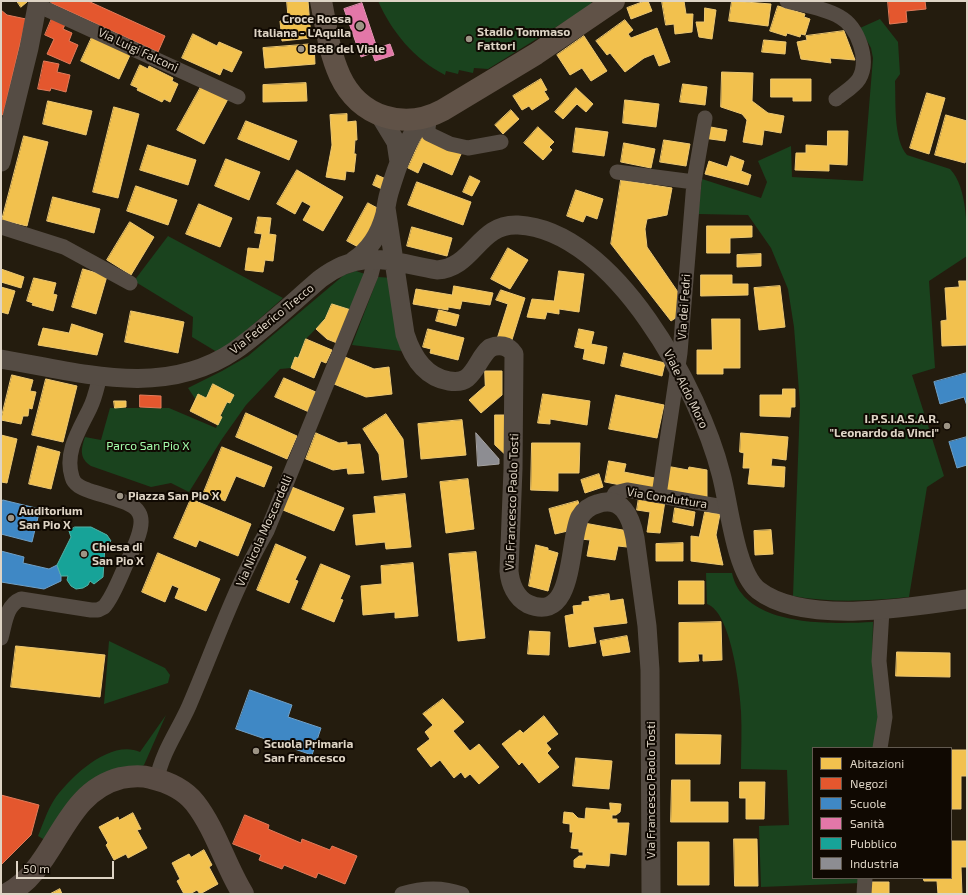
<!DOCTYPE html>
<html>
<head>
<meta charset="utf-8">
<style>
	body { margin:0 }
	#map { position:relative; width:968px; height:895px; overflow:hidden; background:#241c0e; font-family:"Exo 2",sans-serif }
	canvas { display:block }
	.frame { position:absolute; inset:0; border:2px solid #ded4c5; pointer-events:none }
	.legend { position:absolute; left:812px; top:747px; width:140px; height:132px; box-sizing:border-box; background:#100902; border:1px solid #625a50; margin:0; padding:5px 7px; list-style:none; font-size:12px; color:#ded4c5 }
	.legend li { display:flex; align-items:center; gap:8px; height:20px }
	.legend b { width:20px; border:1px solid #625a50 }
	.scale { position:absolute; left:16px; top:861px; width:98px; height:18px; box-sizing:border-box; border:2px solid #ded4c5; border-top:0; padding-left:5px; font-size:12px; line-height:14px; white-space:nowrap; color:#ded4c5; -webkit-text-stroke:3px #100902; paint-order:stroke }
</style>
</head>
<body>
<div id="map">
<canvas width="968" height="895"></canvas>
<div class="frame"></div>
<ul class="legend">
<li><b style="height:11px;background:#f2c14e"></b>Abitazioni</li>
<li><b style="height:11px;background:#e4572e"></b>Negozi</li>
<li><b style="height:11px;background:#3f88c5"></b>Scuole</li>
<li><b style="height:11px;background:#e377a8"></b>Sanità</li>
<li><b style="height:11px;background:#17a398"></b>Pubblico</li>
<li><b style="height:11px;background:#8d8d92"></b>Industria</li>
</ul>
<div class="scale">50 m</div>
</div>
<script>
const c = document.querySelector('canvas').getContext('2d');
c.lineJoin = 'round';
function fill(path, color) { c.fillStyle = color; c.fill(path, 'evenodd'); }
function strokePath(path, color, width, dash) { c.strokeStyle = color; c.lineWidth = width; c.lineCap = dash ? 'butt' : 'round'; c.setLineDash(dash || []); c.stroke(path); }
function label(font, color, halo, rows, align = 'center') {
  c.font = font + ' "Exo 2",sans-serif'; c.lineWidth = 4; c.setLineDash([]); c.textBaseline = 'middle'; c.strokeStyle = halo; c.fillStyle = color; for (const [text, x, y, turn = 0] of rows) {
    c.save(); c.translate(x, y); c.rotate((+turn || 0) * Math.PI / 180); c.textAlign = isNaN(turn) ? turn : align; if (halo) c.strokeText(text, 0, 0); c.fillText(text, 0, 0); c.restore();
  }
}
fill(new Path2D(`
	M378,1H592L590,6L488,69L474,68L473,73L459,70L458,74L446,71L445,75C414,59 392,32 378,1Z
	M880,19L898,42L900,74L895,81C896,101 893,139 907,155L950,169C968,187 967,232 967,256L929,281L935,368L912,375L944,476L927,487L909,597C870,601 832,603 793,596L800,404L794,327L788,289L771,248L748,215L698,214L702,179L761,198L767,182L758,161L791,146L792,177L863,181L873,58L871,48L860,28Z
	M168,236L283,298L239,337L217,352L192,337L193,317L134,281Z
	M356,271L365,274L351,310L332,304L325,319L306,339L298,358L295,357L291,368L280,369L246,405L222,439L189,492L171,483L151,487L91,466C79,458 81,449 85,437L101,440L110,408H169L216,428L227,402L230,403L234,395L213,384L206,398L199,394L196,400L188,388L222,371L248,356L344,275Z
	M378,277L393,278L401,351L352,345Z
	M706,573H732C744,628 831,624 873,622L872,666L879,706L875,748H813V878H862L861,883L761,887L759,826L789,825L787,770L741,769C741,750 742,730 741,711C740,688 731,612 707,604Z
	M109,641L165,668L170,675L168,683L104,704Z
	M166,715L144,765L45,840L38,836C43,824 47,811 54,800C70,777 110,739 140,752Z`), '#1a431e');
const homes = new Path2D(`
	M17,1H26L27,2L21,7Z
	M287,1H308L311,38L282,41L280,21L288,20Z
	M645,1H648L652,11L631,19L627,8Z
	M662,1H684L686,14H693L692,32L675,34L674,24L666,25Z
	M732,1L771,4L768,26L729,21Z
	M778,6L805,14L804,17L810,19L805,35L801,34L800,37L787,33L786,36L770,31Z
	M705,8L716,10L712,39L699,37L696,22H704Z
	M625,20L633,30L628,34L631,38L657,28L670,62L659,66L654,54L644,58L625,72L610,53L607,55L596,41Z
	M844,31L855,60L830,58L831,63L801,59L797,42L807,40L806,36Z
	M193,34L217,46L219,42L242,52L232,72L223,68L220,75L182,58Z
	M93,35L131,53L119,79L81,61Z
	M584,36L607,71L591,81L582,68L570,75L557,55Z
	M764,40L786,42L785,54L762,52Z
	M314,44L315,64L265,68L263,48Z
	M140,65L148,69L149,66L173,78L172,81L178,84L170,102L164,99L162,102L137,90L138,88L131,85Z
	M722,72L753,73L752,101L768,113L784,116L781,133L764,130L762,145L743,142L747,120L742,114L721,107Z
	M541,79L547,90L544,91L549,99L532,110L529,106L522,110L513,96Z
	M771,79H811V101H793V97H771Z
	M306,83L307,101L263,102V85Z
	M683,84L707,87L705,105L680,102Z
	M202,85L228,99L204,144L177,130Z
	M576,88L593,104L586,112L577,104L563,119L555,112Z
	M927,93L945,98L929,154L910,148Z
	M625,100L659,104L656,127L623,123Z
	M48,101L92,111L86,135L43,124Z
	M114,107L139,114L118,198L93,192Z
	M511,110L519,119L503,134L495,125Z
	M347,114V122L356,121L357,140H355L354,154H356L354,172L346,171L345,180L326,177L332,145L330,115Z
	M946,115L967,121V156L965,163L935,155Z
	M246,121L297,141L289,160L238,139Z
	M705,126L727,130L725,141L703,138Z
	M538,127L554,142L549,147L552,150L543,160L524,143Z
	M576,128L608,132L604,156L573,152Z
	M828,131H848L847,165L829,164V171L795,170L796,153H806V145L827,146Z
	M24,136L48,142L27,226L2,220Z
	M422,137L461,154L452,175L423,162L418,173L408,168Z
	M664,140L690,144L686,166L660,162Z
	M624,143L655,149L651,168L621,162Z
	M148,145L196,160L188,185L140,170Z
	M731,156L744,161L741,171L751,175L748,185L705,174L709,161L727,167Z
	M226,159L260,172L249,200L215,186Z
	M297,170L343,197L323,231L303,220L311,206L302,201L295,214L277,204Z
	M377,175L386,179L382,189L373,185Z
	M470,176L480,181L472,196L463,192Z
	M621,180L672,188L667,215L647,219L645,229L647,247L680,295L677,317L671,321L611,244Z
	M417,182L471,202L463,225L408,205Z
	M136,186L177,200L168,225L127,211Z
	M576,190L603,199L597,219L586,215L583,222L567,216Z
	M53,197L100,209L94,233L47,221Z
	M368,203L381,210L360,248L347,241Z
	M199,204L232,218L220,247L186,234Z
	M258,217L271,218L269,234L276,235L273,261L265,260L263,272L245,270L248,248L259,249L262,234L255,233Z
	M130,222L154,237L131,275L107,260Z
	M707,226H752V237L730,238V253H707Z
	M412,227L452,238L447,256L407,246Z
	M508,248L528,260L510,289L491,279Z
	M761,254V266L737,267V255Z
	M1,269L24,277L21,288L1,282Z
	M83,269L107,276L96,314L72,307Z
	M559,271L584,274L579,312L559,309V314L547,312L545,319L527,317L532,299L554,301Z
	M701,275H732V284H748V295L701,296Z
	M34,278L56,283L53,294L57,295L53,311L32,305L33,303L27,301Z
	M959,281H967V345L942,346L941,321L947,320L945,288L959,287Z
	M454,286L493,293L490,305L462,301L460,309L448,307V310L413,304L416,289L452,295Z
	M780,286L785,327L759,330L754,288Z
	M1,287L15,291L8,314L1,312Z
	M501,290L525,298L511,343L497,339L508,304L496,300Z
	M332,304L351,310L337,343L327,339L316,329L325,319Z
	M439,310L459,315L456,326L436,321Z
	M131,311L184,322L178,353L125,342Z
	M712,319H740V368H723V374H697V350H712Z
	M72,324L103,334L97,355L38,345L43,328L69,333Z
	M428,329L464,338L458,360L430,353L431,349L423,347Z
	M579,329L594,332L591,344L607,347L604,364L583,359L585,349L575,347Z
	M306,339L332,350L326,363L321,361L314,378L291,368L295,357L298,358Z
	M624,353L665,363L662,376L621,366Z
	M345,357L374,369L389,367L392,394L366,397L334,384Z
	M485,371H502V395L481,413L469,400L485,386Z
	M12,375L33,380L30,391L36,392L32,409L29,408L28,416H23L21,424L1,420Z
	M284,378L318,393L309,412L275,397Z
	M46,379L77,386L63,442L32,435Z
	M213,384L234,395L230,403L227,402L220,416L222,417L218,425L190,411L198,394L206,398Z
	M783,389H795V407H791L790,417L760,416V395H782Z
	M543,394L590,401L587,425L550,419V424L538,423Z
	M616,395L664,405L657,438L609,429Z
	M114,401H126V407L115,408Z
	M246,413L297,436L287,459L236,437Z
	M386,414L403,439L407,477L382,480L379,454L363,429Z
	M495,415H510V459L495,445Z
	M462,420L466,455L421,459L418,424Z
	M316,433L339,443L347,442V445L360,444L364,473L348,474L347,468L333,470L306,459Z
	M741,433L788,437L786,460L772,458L771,466L785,467L784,487L748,484L750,468H743L744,453L740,452Z
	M1,435L17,439L7,483L1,482Z
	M532,443H580L579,473H558V491L531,490Z
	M38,446L60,452L51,489L29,484Z
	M222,447L272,467L264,487L236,476L225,501L204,492Z
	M609,461L626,464L624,472L660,479L657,492L605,482Z
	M666,466L688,470L689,467L707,470V501L662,494Z
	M599,474L603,487L585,493L581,480Z
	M468,479L474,529L446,533L440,482Z
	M292,487L344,508L334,531L283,510Z
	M405,494L411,547L386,549L385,542L356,545L353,515L376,513L374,497Z
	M639,497L665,501L660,533L647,532L650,512L637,510Z
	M191,499L251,524L238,556L199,540L196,547L174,538Z
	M578,501L581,510L572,530L555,534L549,509Z
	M675,508L695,512L693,526L673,522Z
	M705,512L720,514L716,535L723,565L691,561V536L699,537Z
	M584,523L628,531L627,547L618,546L615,560L587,556L590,540L581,539Z
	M771,530L773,554L755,555L754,531Z
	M683,543V561H656V544Z
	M276,544L306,557L295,580L298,581L289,603L257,590Z
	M536,545L548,548V550L558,553L548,591L529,586Z
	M476,552L485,638L458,641L449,554Z
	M158,553L220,579L206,611L175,598L179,588L172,585L165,602L142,592Z
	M413,563L418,616L395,618V612L363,615L361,586L382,584L381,566Z
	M321,564L350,576L340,599L343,600L334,622L302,609Z
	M679,581H704V604H679Z
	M609,594L610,601L623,599L627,623L593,627L596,643L569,647L565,616L574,614L573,606L582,605V602L590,601L589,597Z
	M721,622L722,660L703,661V654H698L699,661L679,662V623Z
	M530,631L550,632L549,655L528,654Z
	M627,636L630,652L603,656L600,641Z
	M16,646L105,655L100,697L11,687Z
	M897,652L950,653V677L896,676Z
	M443,699L464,722L453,731L470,751L479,744L499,767L479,784L470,774L465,778L461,772L454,778L440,760L431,767L417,749L430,739L425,732L433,725L423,714Z
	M544,716L558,734L546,743L551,749L547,753L559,767L539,783L522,762L519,765L502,744L520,730L523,733Z
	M676,734L721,735L720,764H676Z
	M951,750H967V776H961V809H951Z
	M576,758L612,761L609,789L573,786Z
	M672,780H690V802H728V822H671Z
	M740,782H765L764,819H746V798H740Z
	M610,803L621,804L620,812L616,815H612V819H617V823H629L626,855L610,853L609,866L586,864L585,868L574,867V860L579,856H583V852H579V849L571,848L573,832H570V824L563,823L564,812L573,813L578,818L585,819L586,808L610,810Z
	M133,813L141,829L137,830L147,848L128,858L126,854L114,860L106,845L108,843L99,827L118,817L119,820Z
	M734,839H757L758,886H735Z
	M951,841H967V867H961L962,894H938L937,881H924L923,878H951Z
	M678,842H709V885H678Z
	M204,850L212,865L209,867L218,884L200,894L197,890L190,894H184L177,881L180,879L172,863L189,854L191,857Z
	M866,882H889V894H866Z
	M60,889L62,894H50Z`);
fill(homes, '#f2c14e');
strokePath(homes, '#ecc772', 1);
const shops = new Path2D(`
	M52,1H88L165,36L158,52L51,3Z
	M888,1H925L926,9L906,11L907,22L890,24Z
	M1,10L7,15L26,19L3,115L1,114Z
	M53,16L66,22L63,29L72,33L69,41L78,45L70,64L47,54L54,39L45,35Z
	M44,61L59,64L57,72L70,75L66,92L51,88L50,91L38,89Z
	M140,395L161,396V408L140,407Z
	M1,795L39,805L31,835L1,865Z
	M245,815L269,825L268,829L301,843L302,839L330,850L332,846L357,856L345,884L318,873L316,878L284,865L282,869L259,860L261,855L233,844Z`);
fill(shops, '#e4572e');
strokePath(shops, '#e27c5b', 1);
const schools = new Path2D(`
	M967,373V406L964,397L940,404L934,382Z
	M967,437V465L957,468L949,442Z
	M3,500L40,509L32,542L1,534V506Z
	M1,551L24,557L23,563L49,569L57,565L61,576V581L44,589L1,582Z
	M250,690L292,705L288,717L321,728L312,755L236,729Z`);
fill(schools, '#3f88c5');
strokePath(schools, '#6f9fc5', 1);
const health = new Path2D(`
	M362,3L377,48L390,44L394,55L375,61L372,53L361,57L344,9Z`);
fill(health, '#e377a8');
strokePath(health, '#e293b1', 1);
const public = new Path2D(`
	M75,527H91L107,535L111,541L105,546L103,577L94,584L90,581L88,585L83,588L76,589L71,586L67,580L68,576H61L57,565L71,537L69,531Z`);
fill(public, '#17a398');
strokePath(public, '#53b2a6', 1);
const industry = new Path2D(`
	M476,433L499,459V464L478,466Z`);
fill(industry, '#8d8d92');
strokePath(industry, '#a5a2a1', 1);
strokePath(new Path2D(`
	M787,1C803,5 825,8 840,17C858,27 870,60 859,79C854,87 843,93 836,99
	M37,5L238,97
	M430,116L428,128L429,134L450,144L468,148L501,142
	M617,172L694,182
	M1,227L64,247L130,283
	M659,495L680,353L694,182L705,118
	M611,501L615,493L627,490L729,508
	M1,638C5,624 6,605 21,599L91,610H98L104,607C114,596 122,572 129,558C155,505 138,506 90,491C82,488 74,485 72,477C64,452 80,429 90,408C95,398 97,387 100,376
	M880,748L885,717L879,661L882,610
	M157,779C162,752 178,731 189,706C214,648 235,586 267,531L371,275L375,259
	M402,894C421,888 443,887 462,894
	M864,894L865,878`), '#554c44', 15);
strokePath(new Path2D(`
	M379,114L396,142L399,162
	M1,162L29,48L38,1
	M386,208L405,334C412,356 424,377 449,381C455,382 462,382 467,378C477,370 480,356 490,348C499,344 508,345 514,354L513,469L509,571C510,584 516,598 528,604C576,625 568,540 580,517C584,510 590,506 597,504C622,495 631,517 635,538L647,626L650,670L651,894
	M353,261C369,251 380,233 385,214C386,207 387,200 389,193C397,166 406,140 424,118
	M1,359C79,372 163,399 234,351C264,330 292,303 320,279C362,247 390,262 437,270C474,268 478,223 518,225C615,230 700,391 721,474C729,503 735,571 758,590C804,626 913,607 967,599`), '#554c44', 19);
strokePath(new Path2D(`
	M7,894C58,867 61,793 121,778C131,776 141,775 151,778C168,782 184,789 195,803C216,830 225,865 243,894`), '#594c44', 22);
strokePath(new Path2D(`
	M321,1C326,26 329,52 340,76C359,117 404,131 443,110L536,54L614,1`), '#605247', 22);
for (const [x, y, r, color] of [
	[360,26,5,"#9d9485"],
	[469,39,4,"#9d9485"],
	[301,49,4,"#9d9485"],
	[947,426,4,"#9d9485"],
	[120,496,4,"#9d9485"],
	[11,518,4,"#9d9485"],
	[84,554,4,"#9d9485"],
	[256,751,4,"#9d9485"]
]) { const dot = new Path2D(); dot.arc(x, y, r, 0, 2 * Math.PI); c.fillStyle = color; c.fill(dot); strokePath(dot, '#100902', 1.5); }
label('bold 12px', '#ded4c5', '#100902', [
	["Croce Rossa",351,19,"right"],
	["Italiana - L'Aquila",351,33,"right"],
	["Stadio Tommaso",477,32],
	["Fattori",477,46],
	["B&B del Viale",309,49],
	["I.P.S.I.A.S.A.R.",939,419,"right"],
	["\"Leonardo da Vinci\"",939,433,"right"],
	["Piazza San Pio X",128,496],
	["Auditorium",19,511],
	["San Pio X",19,525],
	["Chiesa di",92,547],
	["San Pio X",92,561],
	["Scuola Primaria",264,744],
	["San Francesco",264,758]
], 'left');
label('12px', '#ded4c5', '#100902', [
	["Via Luigi Falconi",138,50,25],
	["Via dei Fedri",684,307,-86],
	["Via Federico Trecco",272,319,-39],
	["Viale Aldo Moro",686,389,64],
	["Via Conduttura",667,498,9],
	["Via Francesco Paolo Tosti",512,502,-88],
	["Via Nicola Moscardelli",264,531,-66],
	["Via Francesco Paolo Tosti",651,790,-90]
]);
label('12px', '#a2fcaa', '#100902', [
	["Parco San Pio X",148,446]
]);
</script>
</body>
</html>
